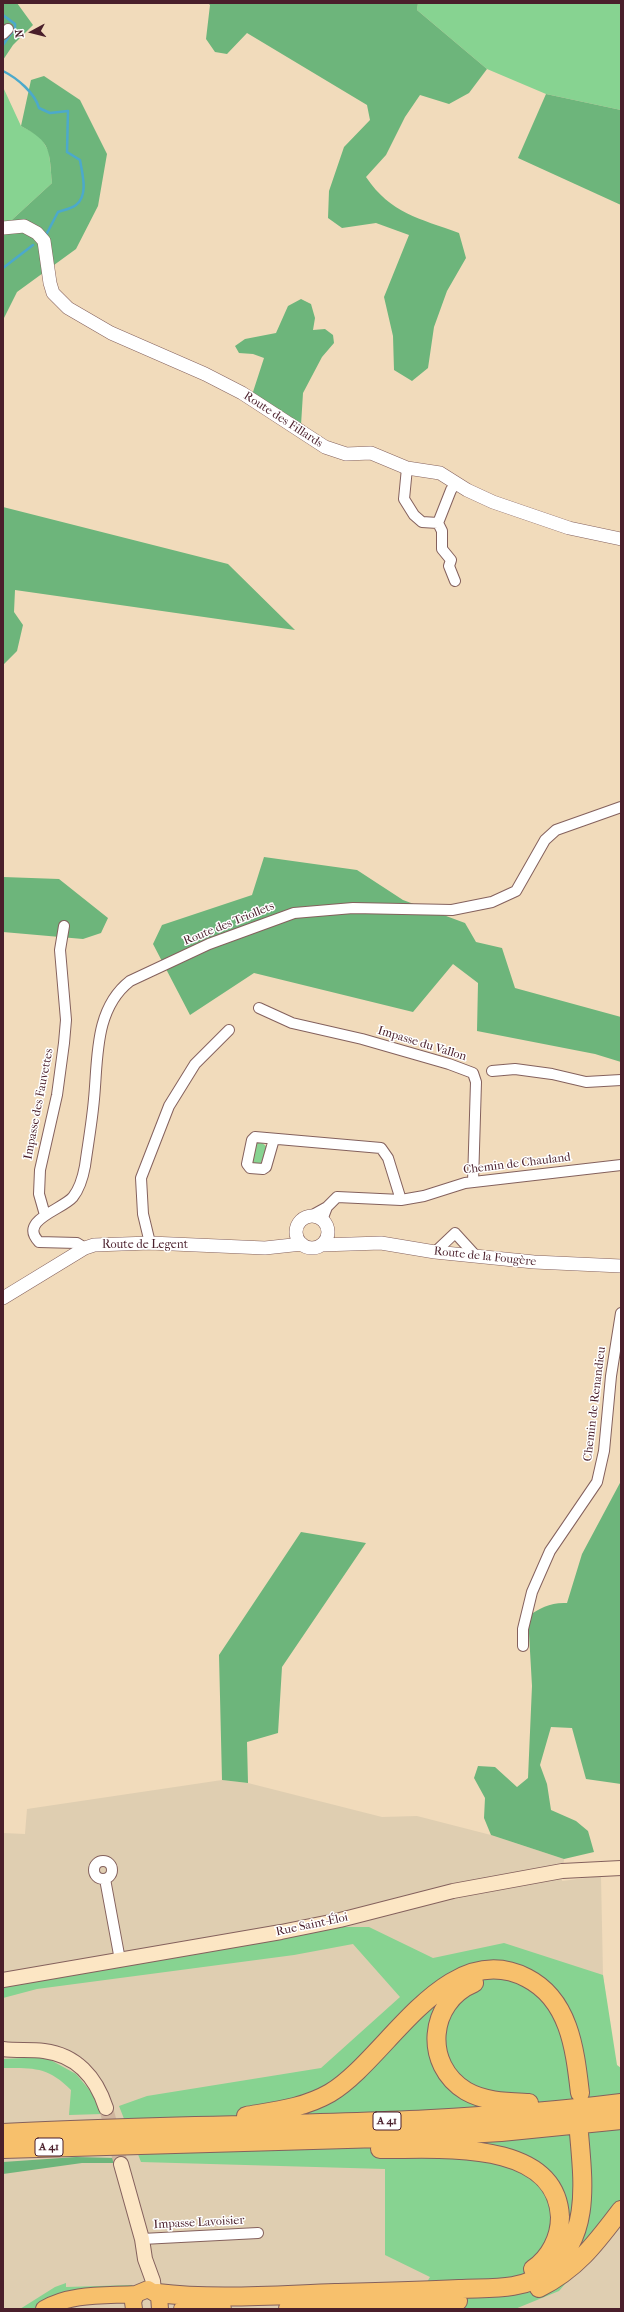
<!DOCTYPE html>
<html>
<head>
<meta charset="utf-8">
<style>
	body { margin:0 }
	#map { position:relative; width:624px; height:2312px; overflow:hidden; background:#f1dbbb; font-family:"IM FELL French Canon",serif }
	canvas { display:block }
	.frame { position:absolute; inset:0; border:4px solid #4a1f2b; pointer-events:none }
	.north { position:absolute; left:12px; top:12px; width:40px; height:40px; -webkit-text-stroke:3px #fff; paint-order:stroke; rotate:263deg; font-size:11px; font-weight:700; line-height:16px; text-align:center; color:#4a1f2b }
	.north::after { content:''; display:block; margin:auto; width:14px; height:18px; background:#4a1f2b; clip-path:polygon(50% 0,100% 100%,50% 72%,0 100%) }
</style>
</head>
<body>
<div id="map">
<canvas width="624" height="2312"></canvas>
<div class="frame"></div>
<div class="north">N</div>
</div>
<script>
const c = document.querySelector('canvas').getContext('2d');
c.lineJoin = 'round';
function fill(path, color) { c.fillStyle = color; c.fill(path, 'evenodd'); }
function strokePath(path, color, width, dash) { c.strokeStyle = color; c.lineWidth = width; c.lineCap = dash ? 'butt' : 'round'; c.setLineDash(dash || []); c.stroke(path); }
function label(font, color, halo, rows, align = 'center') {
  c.font = font + ' "IM FELL French Canon",serif'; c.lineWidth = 3; c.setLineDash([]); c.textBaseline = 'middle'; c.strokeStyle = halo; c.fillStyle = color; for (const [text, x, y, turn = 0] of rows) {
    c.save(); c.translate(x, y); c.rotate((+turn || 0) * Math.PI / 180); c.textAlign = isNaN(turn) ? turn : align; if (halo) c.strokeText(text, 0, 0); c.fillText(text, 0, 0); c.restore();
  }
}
fill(new Path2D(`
	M222,1780L248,1783L382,1817L417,1816L491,1835L564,1859L562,1881L601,1876L603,1975L621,2110V2309H3V1833L25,1834L27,1809Z`), '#dfceb1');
fill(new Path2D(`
	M418,3H621V110L546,94L487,69L417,10Z
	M3,87L21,126L40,136L49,152L52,183L3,228Z
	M261,1142L267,1147L261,1163L257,1165L250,1160L257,1143Z
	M343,1927H369L433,1958L504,1943L603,1975L617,2065L621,2068V2219L559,2291L515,2309H411L430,2277L385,2255V2169L141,2162L119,2106L147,2096L321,2068L400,1997L353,1944L294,1955L37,1989L3,1998V1988L6,1987L98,1969Z
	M45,2057L76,2074L92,2093L102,2114L69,2115L71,2090C48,2067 35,2068 3,2068V2059Z
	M66,2283V2287L132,2285L129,2292L48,2299L34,2309H20L55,2287Z`), '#87d391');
fill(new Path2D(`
	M3,3H17L33,25L13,45L3,60Z
	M208,3H418L417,10L487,69L469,93L449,104L420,95L405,117L386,155L366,177C391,214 419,218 459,233L466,258L447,291L434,327L428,368L412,381L394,370L393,336L384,297L409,235L376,223L342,228L328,218L329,191L344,147L370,120L367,105L247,33L227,54L215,52L206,39L210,5Z
	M44,76L80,100L107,154L98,206L76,249L17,292L3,320V228L52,183C49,151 52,142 21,126L31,80Z
	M546,94L621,110V205L518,158Z
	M301,299L311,304L315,318L313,330L325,329L333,335L334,343L322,357L303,393L301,425L252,395L264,358L253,354L239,353L235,346L245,339L276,333L288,306Z
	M3,507L228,564L295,630L15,590L14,612L23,625L17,651L3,665Z
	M264,857L357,870L403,900L465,923L476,942L502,948L515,988L621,1017V1062L595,1054L477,1031L478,983L453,964L413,1012L254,973L190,1015L153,944L162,925L252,895Z
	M3,877L59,879L108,918L101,933L83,939L3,932Z
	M621,1481V1784L586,1779L572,1728L551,1727L540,1765L547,1784L551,1810L576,1821L588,1831L594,1852L564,1859L491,1835L484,1818L485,1798L474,1778L478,1766L495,1767L517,1787L528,1778L532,1686L528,1616C540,1608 551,1602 567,1603L582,1554Z
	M301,1532L366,1543L282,1667L278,1733L247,1742L248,1783L222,1780L219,1655Z
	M76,2157L116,2158V2163H82L3,2174V2162Z`), '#6db57b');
strokePath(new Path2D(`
	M3,15L15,24V28L3,45
	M3,71C17,78 35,93 39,108L50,113L68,111L67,152L80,160C82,173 89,195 76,205C71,209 63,210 58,212L46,235
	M3,268L33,245`), '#4ca9cb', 2.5);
strokePath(new Path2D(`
	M106,2108L121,2164`), '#d0b59e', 14, [14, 7]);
const minor = new Path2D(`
	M3,34L8,29
	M407,468L404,499L414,515L422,522L438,523L451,490L456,483
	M438,523L442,531V549L451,560L449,566L455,581
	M259,1008L292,1023L362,1039L449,1064L473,1073L476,1082L473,1182
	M492,1071L515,1069L552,1074L586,1082L621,1080
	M274,1139L266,1167L263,1169L250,1168L247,1164L252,1140L255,1137L381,1148L388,1158L401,1200
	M45,1215L39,1194L40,1170L57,1095L64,1043L66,1020L60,950L64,926
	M309,1217L327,1207
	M322,1220L327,1207L337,1197L401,1200L424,1196L465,1183L621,1165
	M150,1243L143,1214L141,1178L169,1106L195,1064L229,1030
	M85,1248L77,1243L39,1242C18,1220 62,1210 73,1197C80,1188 83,1177 85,1166C88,1144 92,1122 94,1099C98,1059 94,1009 130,981L209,944L294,913L353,908L452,910L492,902L516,891L545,840L556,830L621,807
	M435,1252L455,1233L476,1256
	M523,1646V1629L532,1592L550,1551L597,1482L604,1451L611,1376L621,1313
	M94 1870a9 9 0 1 1 18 0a9 9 0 1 1-18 0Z
	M105,1879L120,1960
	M142,2239L258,2233`);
const tertiary = new Path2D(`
	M3,228L24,226L37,233L44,241L50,283L53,293L68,308L111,333L205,374L242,393L325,447L346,454L371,453L407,468L440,473L467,490L493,502L569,528L621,539
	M296 1232a16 16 0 1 1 32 0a16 16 0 1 1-32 0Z
	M321,1245L381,1243L435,1252L534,1262L621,1266
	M3,1298L85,1248L94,1245L150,1243L265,1248L302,1244`);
const secondary = new Path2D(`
	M3,1980L281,1932L340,1920L453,1891L562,1871L621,1868
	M3,2049C17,2051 30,2049 44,2051C76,2055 96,2077 106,2108
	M121,2164L142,2239L145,2259L153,2281L154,2291`);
const primary = new Path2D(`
	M44,2309C71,2293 106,2296 136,2294
	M134,2309L133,2302L136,2294L148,2289L159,2296L160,2309`);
const motorway = new Path2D(`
	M474,1983C428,2002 423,2065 466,2091C485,2102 508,2102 529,2103
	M246,2116C275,2111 304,2108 330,2093C388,2058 446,1936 527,1978C570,2000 575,2051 580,2093
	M3,2133C209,2121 416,2129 621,2103
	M3,2149L416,2137L501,2132L621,2120
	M380,2149C435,2150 556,2137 560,2217C560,2237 550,2258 533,2269
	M539,2288C577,2269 596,2243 621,2210
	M157,2293C215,2300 276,2295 335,2293C376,2292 418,2291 459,2289C477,2288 496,2289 513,2286C526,2284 539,2279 549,2270C591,2236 583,2181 579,2133
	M183,2309H222
	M288,2309L318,2307L401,2309
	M402,2309L458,2301`);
strokePath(minor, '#84615d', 12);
strokePath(tertiary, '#84615d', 14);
strokePath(secondary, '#84615d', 16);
strokePath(primary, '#84615d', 18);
strokePath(motorway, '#84615d', 20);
strokePath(minor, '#fff', 10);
strokePath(tertiary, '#fff', 13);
strokePath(secondary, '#fce6c4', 14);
strokePath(primary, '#f7c06c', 16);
strokePath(motorway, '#f7c06c', 18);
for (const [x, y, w] of [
	[387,2121,28],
	[49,2147,28]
]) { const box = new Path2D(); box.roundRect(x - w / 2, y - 9, w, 18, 3); c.fillStyle = '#fff'; c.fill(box); strokePath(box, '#4a1f2b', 1); }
label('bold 11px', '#4a1f2b', null, [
	["A 41",387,2121],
	["A 41",49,2147]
]);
label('12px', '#4a1f2b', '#fff', [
	["Route des Fillards",283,420,33],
	["Route des Triollets",229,924,-22],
	["Impasse du Vallon",422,1044,17],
	["Impasse des Fauvettes",39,1104,-79],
	["Chemin de Chauland",517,1164,-7],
	["Route de Legent",145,1245],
	["Route de la Fougère",485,1257,6],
	["Chemin de Renandieu",595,1404,-83],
	["Rue Saint-Éloi",312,1925,-12],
	["Impasse Lavoisier",199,2223,-3]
]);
</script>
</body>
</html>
